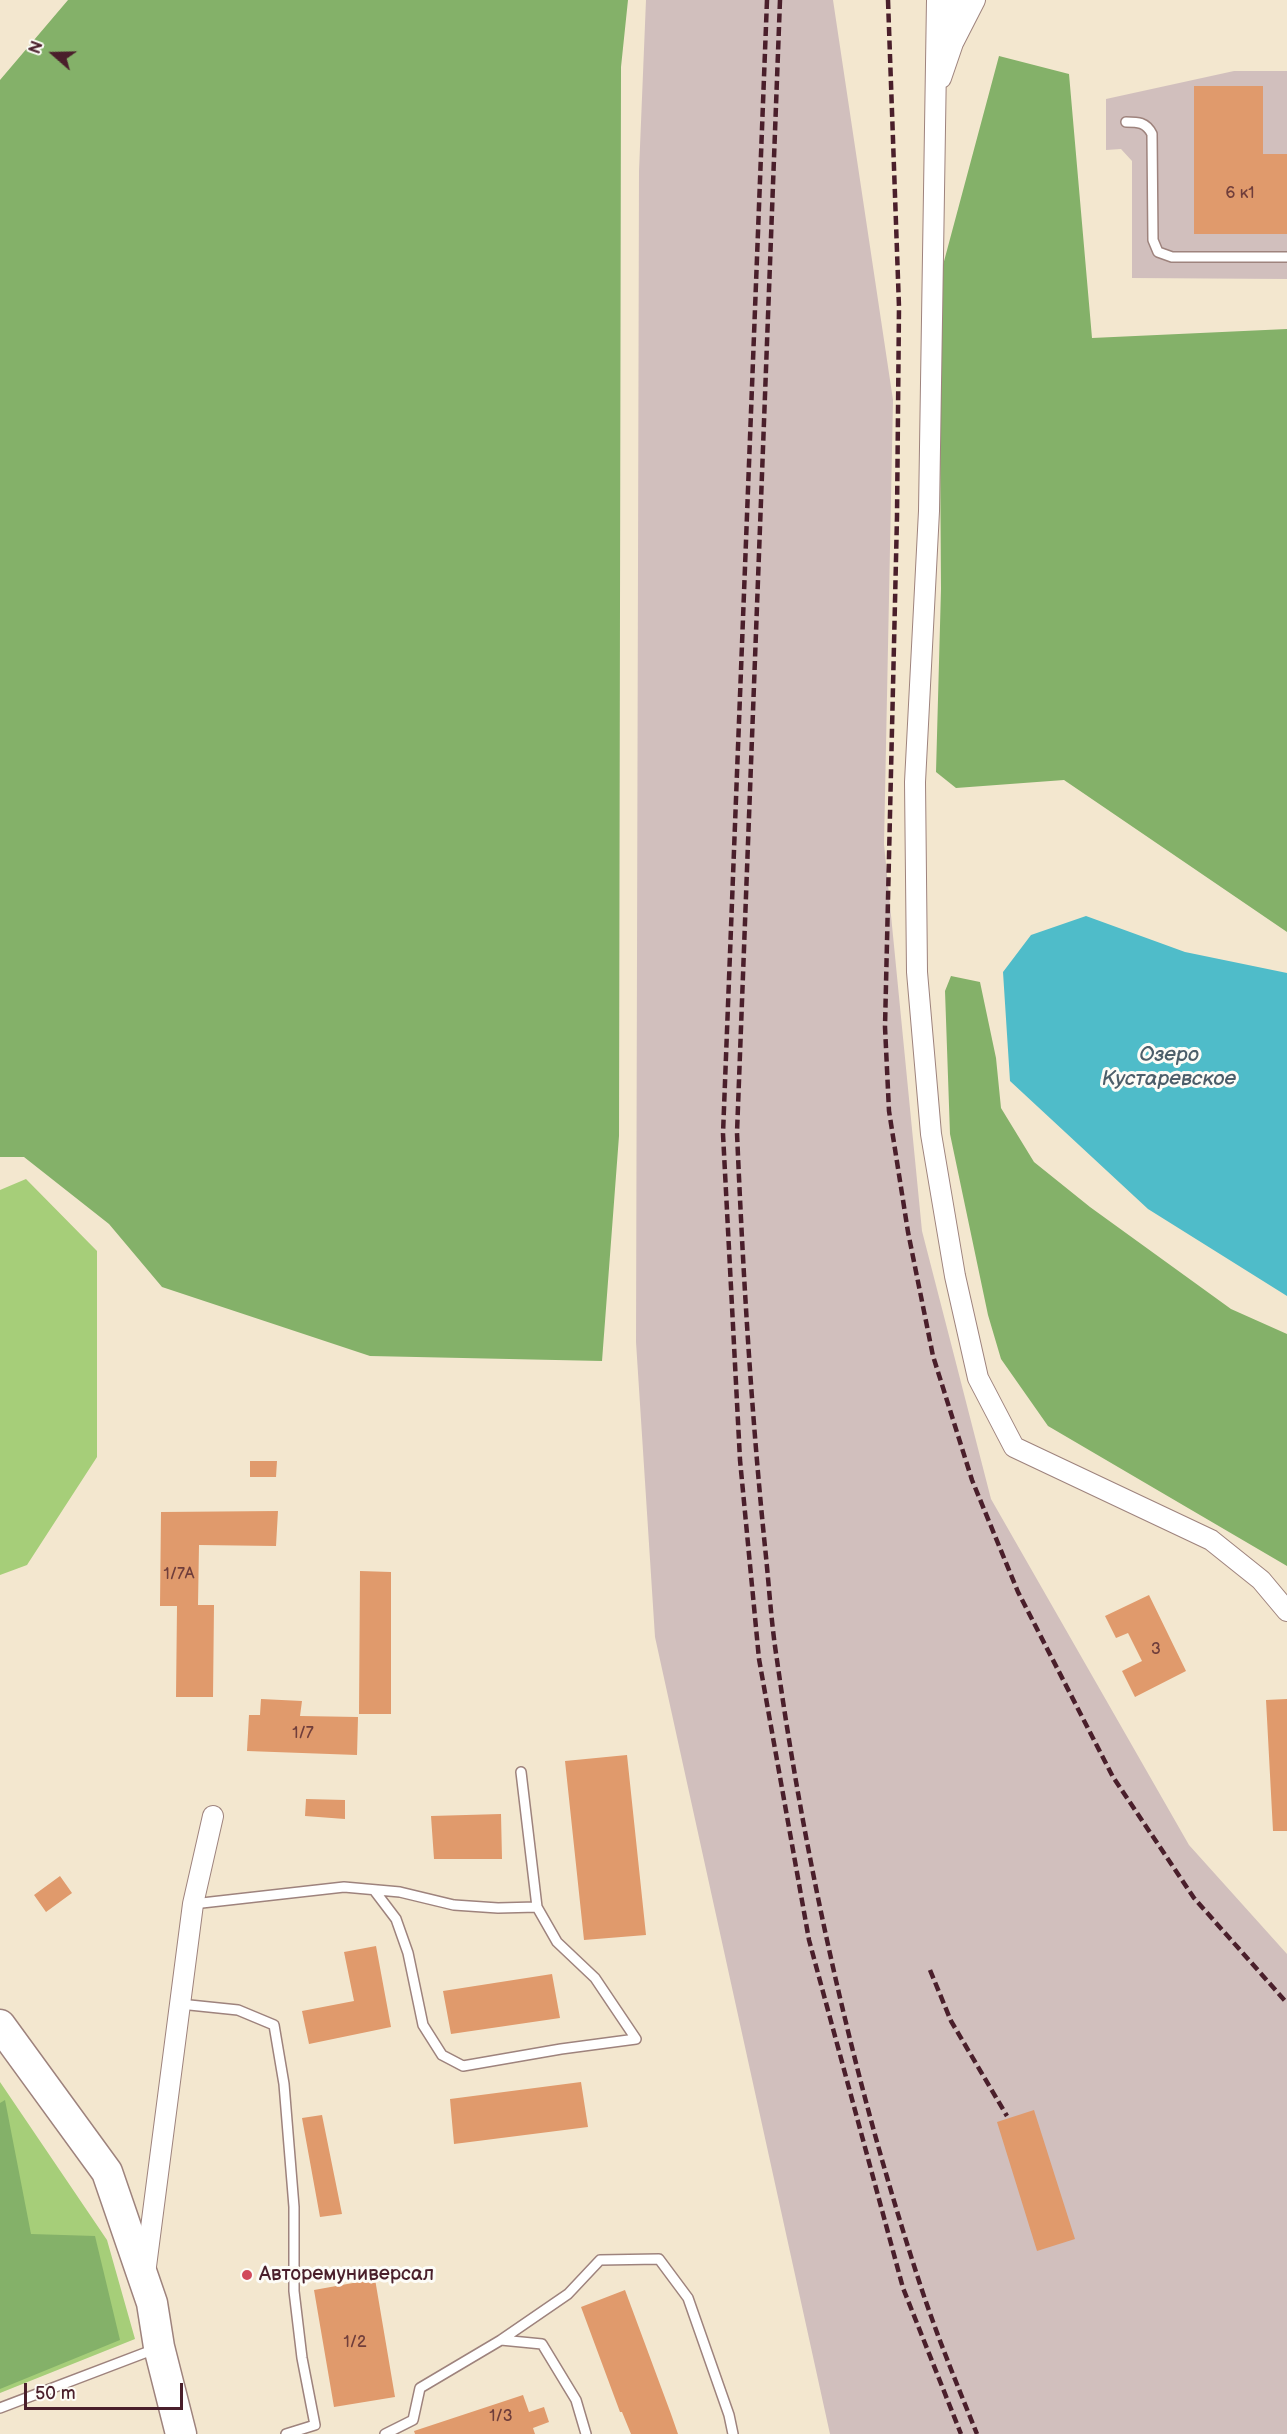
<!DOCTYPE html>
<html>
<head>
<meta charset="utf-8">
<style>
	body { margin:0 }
	#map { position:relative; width:1287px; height:2434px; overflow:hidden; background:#f3e7cf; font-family:"Balsamiq Sans",sans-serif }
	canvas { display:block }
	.north { position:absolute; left:24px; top:24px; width:60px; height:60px; -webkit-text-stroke:4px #fdfcf7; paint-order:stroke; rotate:290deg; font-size:16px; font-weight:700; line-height:24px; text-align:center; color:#4a1f2b }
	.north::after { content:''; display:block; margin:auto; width:21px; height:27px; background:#4a1f2b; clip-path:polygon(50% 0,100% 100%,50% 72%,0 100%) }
	.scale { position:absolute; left:24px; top:2383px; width:159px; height:27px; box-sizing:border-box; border:3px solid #4a1f2b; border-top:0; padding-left:8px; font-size:18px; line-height:21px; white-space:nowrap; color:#4a1f2b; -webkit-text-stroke:4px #fdfcf7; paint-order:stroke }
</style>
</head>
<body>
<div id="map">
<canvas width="1287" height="2434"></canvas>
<div class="north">N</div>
<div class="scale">50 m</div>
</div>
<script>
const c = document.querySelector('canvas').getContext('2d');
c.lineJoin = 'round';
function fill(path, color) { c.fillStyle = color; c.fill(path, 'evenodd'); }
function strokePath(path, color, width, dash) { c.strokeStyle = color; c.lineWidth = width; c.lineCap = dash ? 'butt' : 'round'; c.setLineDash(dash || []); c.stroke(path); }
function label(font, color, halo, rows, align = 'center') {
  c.font = font + ' "Balsamiq Sans",sans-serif'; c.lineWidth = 6; c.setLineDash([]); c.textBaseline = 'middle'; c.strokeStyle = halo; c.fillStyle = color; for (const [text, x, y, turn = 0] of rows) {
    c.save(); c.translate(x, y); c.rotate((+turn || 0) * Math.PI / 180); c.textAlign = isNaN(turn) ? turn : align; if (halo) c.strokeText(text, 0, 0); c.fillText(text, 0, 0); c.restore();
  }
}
fill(new Path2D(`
	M646,0H833L893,400L884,844L922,1231L991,1499L1189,1845L1287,1954V2434H830L655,1637L636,1342L639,171Z
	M1234,71H1287V279L1132,278V161L1121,149L1106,150V99Z`), '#d1bfbd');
fill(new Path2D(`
	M26,1179L97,1251V1457L27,1565L0,1575V1190Z
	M0,2082L107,2240L135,2339L0,2393Z`), '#a6ce79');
fill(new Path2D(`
	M68,0H628L621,67L619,1136L602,1361L370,1356L162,1287L109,1224L24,1157H0V80Z
	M999,56L1069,74L1092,338L1287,329V932L1064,780L956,788L936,772L941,589L939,280Z
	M951,976L980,982L996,1058L1001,1108L1034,1162L1090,1207L1231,1309L1287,1334V1566L1048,1426L1001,1359L988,1315L950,1134L945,991Z
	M5,2100L31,2234L95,2236L120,2340L0,2389V2103Z`), '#84b169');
fill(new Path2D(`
	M1086,916L1185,952L1287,973V1296L1148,1209L1010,1081L1003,972L1031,935Z`), '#4fbcc9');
fill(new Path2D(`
	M1194,86H1263V154H1287V234H1194Z
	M250,1461H277L276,1477H250Z
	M278,1511L276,1546L199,1545L198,1605H214L213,1697H176L177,1606H160L161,1512Z
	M360,1571L391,1572V1714H359Z
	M1149,1595L1186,1671L1135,1697L1122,1671L1142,1661L1128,1633L1116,1638L1105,1616Z
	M261,1699L302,1701L300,1716L358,1717L357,1755L247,1751L249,1715H260Z
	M1287,1699V1831H1273L1266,1700Z
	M627,1755L646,1935L584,1940L565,1761Z
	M306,1799L345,1800V1819L305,1816Z
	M501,1814L502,1859H434L431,1816Z
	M60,1876L72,1893L46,1912L34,1895Z
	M376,1946L391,2027L309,2044L302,2011L354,2001L344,1952Z
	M552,1974L560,2018L451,2034L443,1991Z
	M581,2082L588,2127L454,2144L450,2099Z
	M1034,2110L1075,2239L1037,2251L997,2122Z
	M322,2115L342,2214L320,2217L302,2118Z
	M375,2279L395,2397L334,2407L314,2290Z
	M625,2290L671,2414L678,2434H631L622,2412H620L581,2307Z
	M523,2395L529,2412L544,2407L549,2422L533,2428L535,2434H415L414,2431Z`), '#e09a6c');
const service = new Path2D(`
	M1126,122C1138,122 1146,122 1152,134L1153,240L1158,252L1172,257H1287
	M374,1890L396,1919L408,1953L423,2025L442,2055L463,2066L561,2049L636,2039L595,1978L557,1942L537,1907
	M193,1904L344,1887L400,1892L454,1905L498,1908L537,1907L521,1772
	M180,2004L238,2010L274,2025L284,2084L294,2207V2291L302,2358L315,2425L286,2434
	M501,2340L568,2294L600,2260L659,2259L688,2298L729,2415L733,2434
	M0,2408L155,2349
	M385,2434L413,2420L420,2388L501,2340L542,2344L576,2400L586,2434`);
const minor = new Path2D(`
	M937,0L929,511L915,782L917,972L931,1134L955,1276L978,1378L1014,1447L1211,1540L1261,1580L1287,1611
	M943,39L954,0
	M941,78L953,43L975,0
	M145,2274L193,1904L213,1816`);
const primary = new Path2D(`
	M0,2025L107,2172L152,2303L159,2347L181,2434`);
strokePath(service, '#9e837d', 12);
strokePath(minor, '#9e837d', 22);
strokePath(primary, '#9e837d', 33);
strokePath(service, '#fff', 9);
strokePath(minor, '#fff', 20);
strokePath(primary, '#fff', 30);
strokePath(new Path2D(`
	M767,0L723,1134L740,1460L759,1659L809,1940L903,2288L961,2434
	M780,0L737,1133C743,1272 751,1409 765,1547C769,1584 771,1622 777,1660C806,1867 853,2078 918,2278C935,2331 956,2382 977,2434
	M888,0L899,307L897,517L885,1027L889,1111L908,1232L933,1356L972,1480L1018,1592L1113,1777L1194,1898L1287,2003
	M930,1970L951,2021L1007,2116`), '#4a1f2b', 4.5, [9, 4.5]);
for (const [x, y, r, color] of [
	[247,2275,6,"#d1495b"]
]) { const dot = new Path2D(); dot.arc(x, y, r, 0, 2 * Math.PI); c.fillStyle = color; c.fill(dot); strokePath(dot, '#fdfcf7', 2); }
label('16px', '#703e3b', null, [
	["6 к1",1240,194],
	["1/7А",179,1575],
	["3",1156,1650],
	["1/7",303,1734],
	["1/2",355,2343],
	["1/3",501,2417]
]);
label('20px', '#4a1f2b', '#fdfcf7', [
	["Авторемуниверсал",259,2275]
], 'left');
label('italic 21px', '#4c5e6a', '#fdfcf7', [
	["Озеро",1169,1056],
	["Кустаревское",1169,1080]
]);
</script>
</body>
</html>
